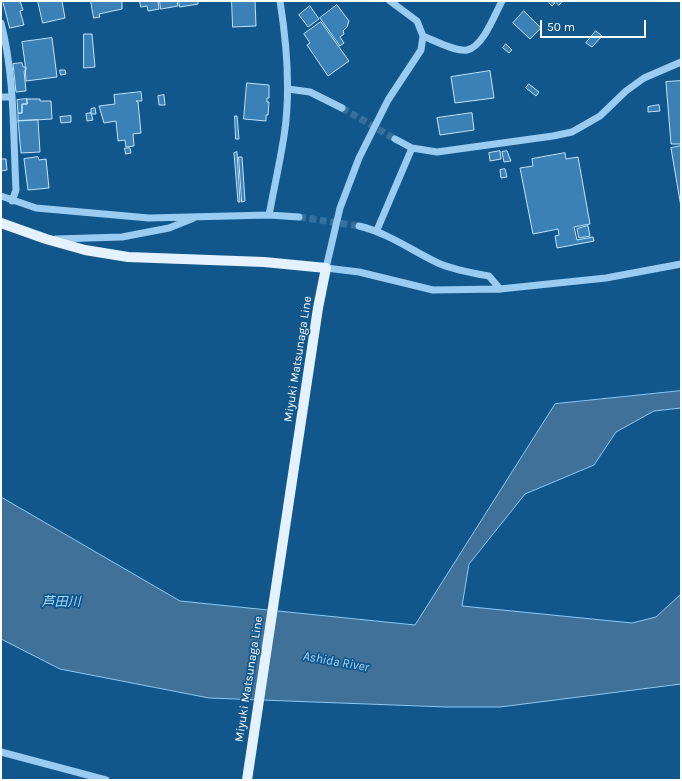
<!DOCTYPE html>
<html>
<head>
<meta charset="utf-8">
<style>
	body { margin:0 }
	#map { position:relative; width:682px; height:781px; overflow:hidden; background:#12578c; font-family:Karla,sans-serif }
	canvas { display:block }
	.frame { position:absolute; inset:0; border:2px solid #fff; pointer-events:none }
	.scale { position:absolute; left:540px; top:20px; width:106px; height:18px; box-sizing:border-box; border:2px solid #fff; border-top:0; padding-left:5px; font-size:12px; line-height:14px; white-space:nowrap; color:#fff; -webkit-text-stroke:3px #12578c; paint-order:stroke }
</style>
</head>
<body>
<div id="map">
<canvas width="682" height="781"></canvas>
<div class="frame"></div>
<div class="scale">50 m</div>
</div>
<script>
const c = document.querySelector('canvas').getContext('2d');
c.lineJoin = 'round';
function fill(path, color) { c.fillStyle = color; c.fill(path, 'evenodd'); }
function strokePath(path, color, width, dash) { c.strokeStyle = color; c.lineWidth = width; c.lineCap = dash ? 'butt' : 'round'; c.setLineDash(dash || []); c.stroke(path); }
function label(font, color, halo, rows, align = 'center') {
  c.font = font + ' Karla,"Noto Sans JP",sans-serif'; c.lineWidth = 3.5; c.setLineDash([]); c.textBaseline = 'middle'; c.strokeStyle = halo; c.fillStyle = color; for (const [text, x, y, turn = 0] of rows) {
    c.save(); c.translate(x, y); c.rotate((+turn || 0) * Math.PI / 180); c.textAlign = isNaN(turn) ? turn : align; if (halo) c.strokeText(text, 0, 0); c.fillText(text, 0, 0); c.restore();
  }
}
const water = new Path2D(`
	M681,391V408L654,411L616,432L594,465L525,494L469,564L462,606L632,623L656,617L681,594V684L500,707H446L209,698L60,669L1,639V497L180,601L415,625L555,404Z`);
fill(water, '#407299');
strokePath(water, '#8cc9f4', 1);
const building = new Path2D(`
	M3,1H20L23,10L20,11L24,25L10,28Z
	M38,1H62L65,18L43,23Z
	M91,1H122V9L99,14L100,17L94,18Z
	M140,1H158L159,9L148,11L147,6L141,7Z
	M160,1H177L178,6L161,9Z
	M179,1H198V4L180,7Z
	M232,1H255L256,26L233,27Z
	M551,1L555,3L552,6L549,3Z
	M555,1H563L559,5Z
	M337,5L349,21L347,27L343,31L344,34L340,37L344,43L340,46L320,18Z
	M310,6L319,19L308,27L299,15Z
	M524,11L541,28L530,39L513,23Z
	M321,22L349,61L328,76L307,45L310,43L304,34Z
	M596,31L602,36L592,47L586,43Z
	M84,34H92L95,67L84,68Z
	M52,38L57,77L26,81L25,63L22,42Z
	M506,44L512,50L509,53L503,48Z
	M22,63L23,67H26V70L24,71L26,91L16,92L13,64Z
	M60,70H65L66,74L61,75Z
	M490,71L494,98L455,103L451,77Z
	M681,81V144H671L666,82Z
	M247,83L269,85V98H267V102H269L268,115H266V121L244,119Z
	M529,84L539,92L536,96L526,88Z
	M141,92L142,101H136L138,102L141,133L133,134L134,146L126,147L125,140L118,141L116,121L104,123L99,106L115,104L114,95Z
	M164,95L165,105H159L158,96Z
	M27,99H40V101H51L52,119L18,121V113H22V104H27Z
	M27,99V104H22V113H18L17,100Z
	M659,105L660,111L648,112V107Z
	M95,108L96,114H91V109Z
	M91,113L93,120L87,121L86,114Z
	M472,113L474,130L440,135L437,118Z
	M71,116V122L61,123L60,117Z
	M235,116H237L239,139H236Z
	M38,120L40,152L21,153L18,121Z
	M681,146V207L671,148Z
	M125,148H130L131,153L126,154Z
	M500,151L501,159L490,161L489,153Z
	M507,151L511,161L504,162L502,152Z
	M237,152L240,202H238L234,153Z
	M565,153L566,159L578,157L590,224L574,227L577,240L593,237L594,241L557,248L555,236L559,235L558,229L533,234L520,168L533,166L532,159Z
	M38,157L39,160L46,159L49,188L28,190L24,159Z
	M239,157H242L245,201L242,202Z
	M1,159H6L7,170L1,171Z
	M505,169L507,177L501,178L500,170Z
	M588,226L590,236L579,238L577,229Z`);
fill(building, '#3b81b6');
strokePath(building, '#c1e3fc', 1);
strokePath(new Path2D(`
	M342,108L395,139
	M299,217L359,226`), '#36709d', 7, [7, 3.5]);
strokePath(new Path2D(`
	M390,1L417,21L423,36L421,50L388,100L359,158L340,208L326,268L359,272L433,290L500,289L606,278L681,264
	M1,23C15,77 13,135 16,190L12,201
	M423,36C433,40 456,52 467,50C483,47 495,14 502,1
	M288,89L310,92L342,108
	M1,97H12
	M395,139L412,148L437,152L553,136L572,132L600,116L626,91L644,78L681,62
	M1,196L36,208L149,218L269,215L299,217
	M269,215C274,188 280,162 284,136C291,92 287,45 280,1
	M359,226C388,233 411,250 438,263C454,270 472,273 489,276L500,289
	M377,230L412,148
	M56,239L122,237L169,228L194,218
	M1,752L106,780`), '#9accf1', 7);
strokePath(new Path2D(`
	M1,223L46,239L85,250L128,257L264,262L326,268L318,308L247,780`), '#e4f2ff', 10);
label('12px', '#fff', '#12578c', [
	["Miyuki Matsunaga Line",298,359,-81],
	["Miyuki Matsunaga Line",249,679,-81]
]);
label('italic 13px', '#a6d6f8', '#12578c', [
	["芦田川",61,602],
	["Ashida River",336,662,10]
]);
</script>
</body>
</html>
